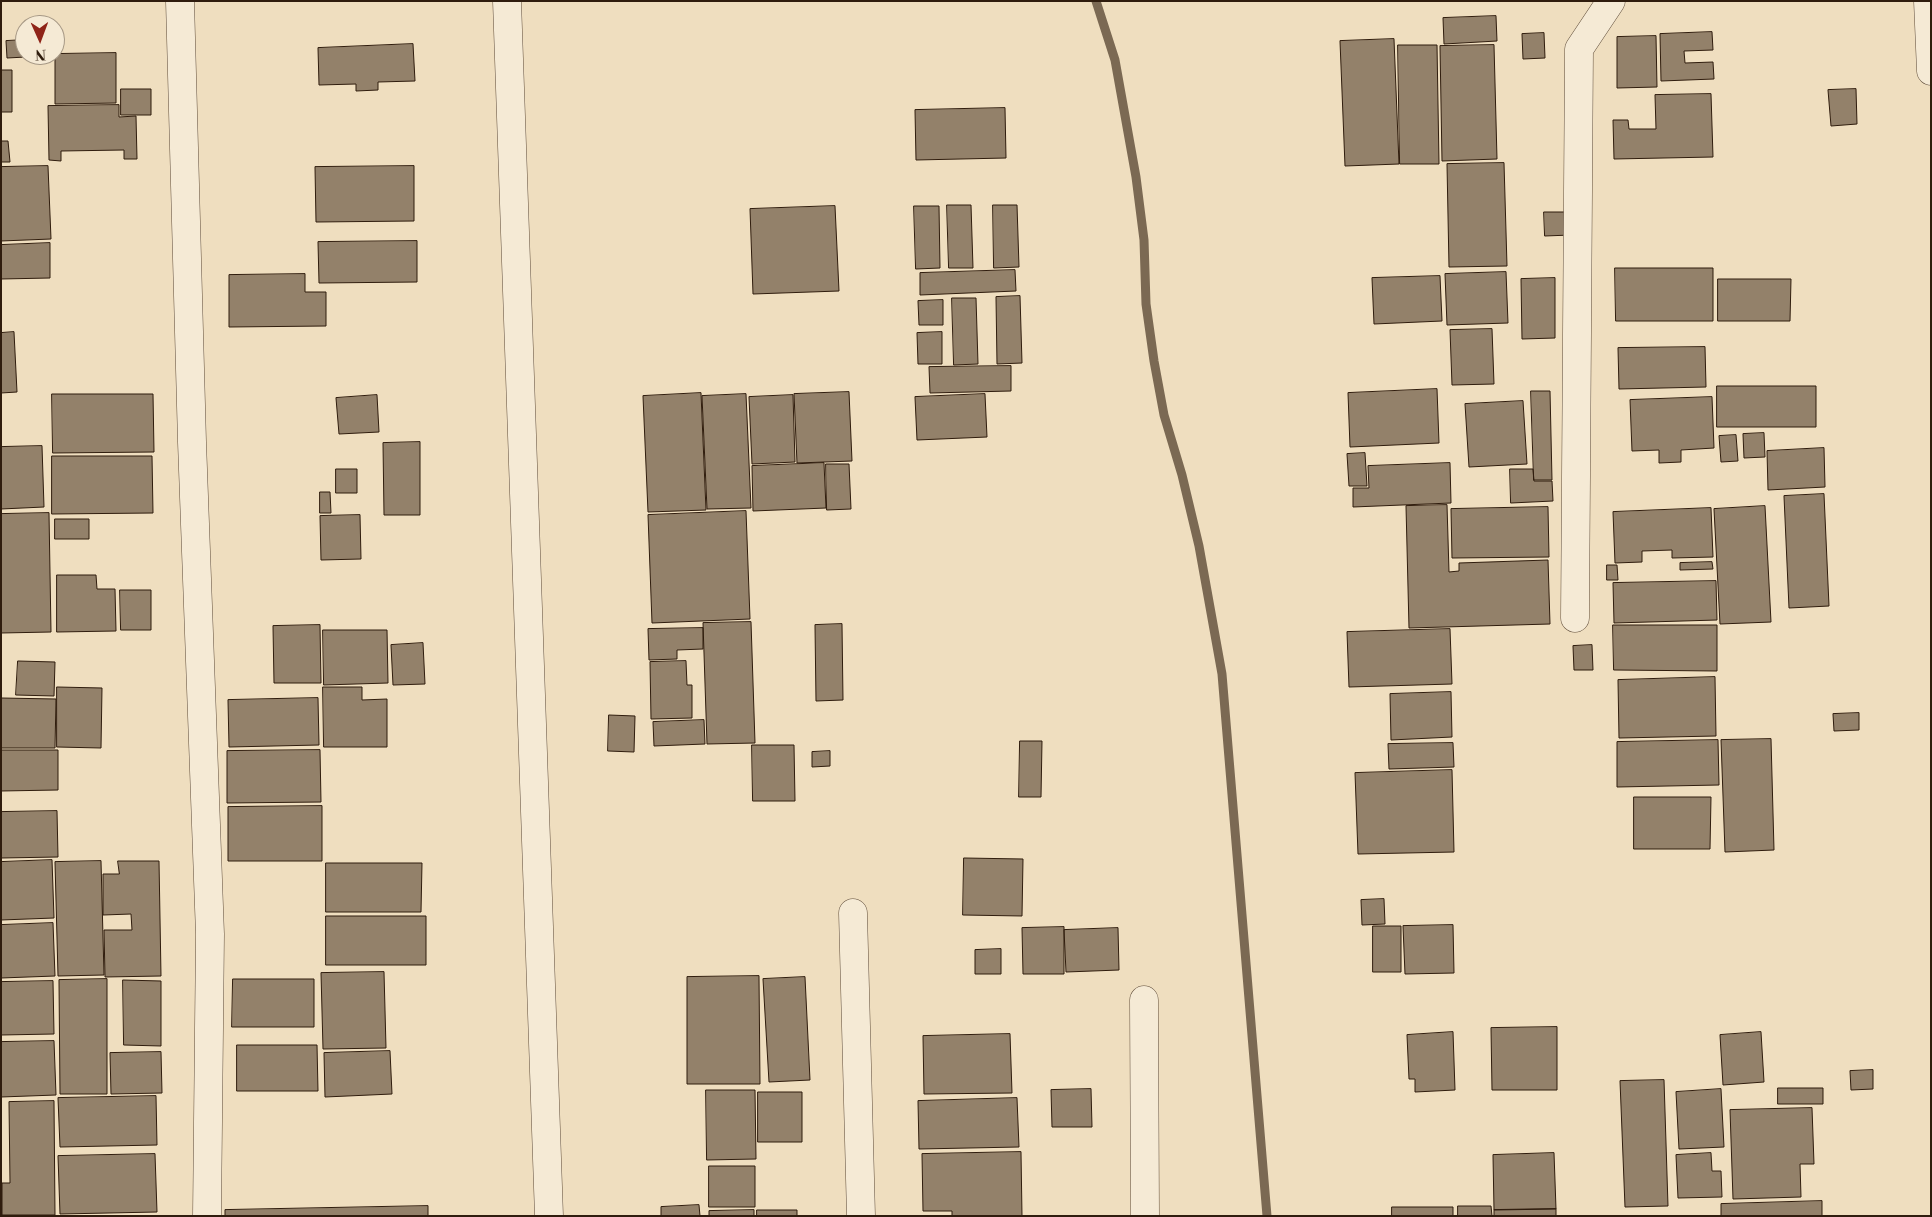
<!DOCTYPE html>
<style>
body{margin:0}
#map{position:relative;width:1932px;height:1217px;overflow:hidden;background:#efdebf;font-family:"Libre Bodoni",serif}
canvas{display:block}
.frame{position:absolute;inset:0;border:2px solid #2f1c0d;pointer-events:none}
.north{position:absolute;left:15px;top:15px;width:50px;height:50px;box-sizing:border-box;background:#f5ead5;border:1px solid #a69885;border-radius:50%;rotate:178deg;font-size:14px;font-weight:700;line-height:20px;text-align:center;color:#2f1c0d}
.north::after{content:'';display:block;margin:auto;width:18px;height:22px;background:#8f2418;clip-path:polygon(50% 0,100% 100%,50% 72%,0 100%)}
</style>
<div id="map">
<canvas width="1932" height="1217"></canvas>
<div class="frame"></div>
<div class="north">N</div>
</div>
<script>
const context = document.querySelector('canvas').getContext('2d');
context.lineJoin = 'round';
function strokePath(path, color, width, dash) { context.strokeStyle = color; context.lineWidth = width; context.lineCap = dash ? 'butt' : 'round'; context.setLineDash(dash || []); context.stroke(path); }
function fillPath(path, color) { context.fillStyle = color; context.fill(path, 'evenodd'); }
strokePath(new Path2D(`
 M 1096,1 L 1115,60 L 1136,177 L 1144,240 L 1146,304 L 1154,361 L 1164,415 L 1182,475 L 1199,546 L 1222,674 L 1267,1216`), '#7b6953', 9);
const building = new Path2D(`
 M 1496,16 L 1497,41 L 1444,44 L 1443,18 Z
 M 1712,32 L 1713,50 L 1684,51 L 1685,63 L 1713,62 L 1714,79 L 1661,81 L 1660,34 Z
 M 1544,33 L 1545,58 L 1523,59 L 1522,34 Z
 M 1656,36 L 1657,87 L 1617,88 L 1617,37 Z
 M 1394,39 L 1399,164 L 1345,166 L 1340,41 Z
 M 25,40 L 26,57 L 7,58 L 6,41 Z
 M 413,44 L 415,81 L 378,82 L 378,90 L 356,91 L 356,84 L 319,85 L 318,48 Z
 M 1398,45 L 1437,45 L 1439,164 L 1400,164 Z
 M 1494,45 L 1497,159 L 1442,161 L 1440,46 Z
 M 116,53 L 116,103 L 55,104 L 55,54 Z
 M 1,70 L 12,70 L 12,112 L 1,112 Z
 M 121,89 L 151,89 L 151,115 L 121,115 Z
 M 1856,89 L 1857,124 L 1831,126 L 1828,90 Z
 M 1711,94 L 1713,157 L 1614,159 L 1613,120 L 1628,120 L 1629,129 L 1656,129 L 1655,95 Z
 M 119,105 L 119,117 L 136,116 L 137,159 L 124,159 L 124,150 L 61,151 L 61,161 L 49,160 L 48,106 Z
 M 1005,108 L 1006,158 L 916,160 L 915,110 Z
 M 1,141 L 8,141 L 10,162 L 1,162 Z
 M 1504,163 L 1507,266 L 1449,267 L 1447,164 Z
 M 48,166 L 51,239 L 1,241 L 1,167 Z
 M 414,166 L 414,221 L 316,222 L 315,167 Z
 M 947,205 L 971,205 L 973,268 L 949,268 Z
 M 993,205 L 1017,205 L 1019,267 L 994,268 Z
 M 835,206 L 839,291 L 753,294 L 750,209 Z
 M 914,206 L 939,206 L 940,268 L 916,269 Z
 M 1544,212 L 1571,212 L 1571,235 L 1545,236 Z
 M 417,241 L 417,282 L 319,283 L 318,242 Z
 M 50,243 L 50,278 L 1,279 L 1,245 Z
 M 1615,268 L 1713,268 L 1713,321 L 1616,321 Z
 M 1015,270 L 1016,291 L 920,295 L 920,273 Z
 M 1506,272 L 1508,323 L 1447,325 L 1445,274 Z
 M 305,274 L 305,292 L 326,292 L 326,326 L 229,327 L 229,275 Z
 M 1440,276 L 1442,321 L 1374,324 L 1372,278 Z
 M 1555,278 L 1555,338 L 1522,339 L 1521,279 Z
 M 1718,279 L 1791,279 L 1790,321 L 1718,321 Z
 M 1020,296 L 1022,363 L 997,364 L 996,297 Z
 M 952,298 L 976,298 L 978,364 L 954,365 Z
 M 943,300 L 943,325 L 919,325 L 918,301 Z
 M 1492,329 L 1494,384 L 1452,385 L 1450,330 Z
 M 14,332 L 17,392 L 1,393 L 1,333 Z
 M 942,332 L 942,364 L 918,364 L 917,333 Z
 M 1705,347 L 1706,387 L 1619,389 L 1618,348 Z
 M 1011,366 L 1011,391 L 930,393 L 929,367 Z
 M 1717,386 L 1816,386 L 1816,427 L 1717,427 Z
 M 1437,389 L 1439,443 L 1350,447 L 1348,393 Z
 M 1531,391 L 1550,391 L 1552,480 L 1534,480 Z
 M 849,392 L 852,461 L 797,463 L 794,394 Z
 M 701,393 L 706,510 L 648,512 L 643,396 Z
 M 52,394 L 153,394 L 154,452 L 53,453 Z
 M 746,394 L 751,508 L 707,509 L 702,396 Z
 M 985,394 L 987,437 L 917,440 L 915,397 Z
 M 377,395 L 379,432 L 339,434 L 336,398 Z
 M 793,395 L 795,462 L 752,464 L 749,397 Z
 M 1712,397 L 1714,448 L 1681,450 L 1681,462 L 1659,463 L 1659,450 L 1632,451 L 1630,400 Z
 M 1523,401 L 1527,464 L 1469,467 L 1465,404 Z
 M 1764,433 L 1765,457 L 1744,458 L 1743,434 Z
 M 1736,435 L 1738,461 L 1721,462 L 1719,436 Z
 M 420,442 L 420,515 L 384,515 L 383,443 Z
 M 42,446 L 44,507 L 1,509 L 1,447 Z
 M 1824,448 L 1825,487 L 1768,490 L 1767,451 Z
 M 1365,453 L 1367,486 L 1349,486 L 1347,454 Z
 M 52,456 L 152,456 L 153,513 L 52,514 Z
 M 824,463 L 826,508 L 753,511 L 752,466 Z
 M 1450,463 L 1451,503 L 1353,507 L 1353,488 L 1369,488 L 1368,466 Z
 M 826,464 L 849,464 L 851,509 L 827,510 Z
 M 336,469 L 357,469 L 357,493 L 336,493 Z
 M 1510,469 L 1533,469 L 1534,481 L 1552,481 L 1553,501 L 1511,503 Z
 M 320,492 L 330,492 L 331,513 L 320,513 Z
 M 1824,494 L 1829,606 L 1789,608 L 1784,496 Z
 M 1447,505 L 1449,572 L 1459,571 L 1459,563 L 1548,560 L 1550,624 L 1409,628 L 1406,506 Z
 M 1765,506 L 1771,622 L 1720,624 L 1714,509 Z
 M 1548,507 L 1549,557 L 1452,558 L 1451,509 Z
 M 1711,508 L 1713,557 L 1672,558 L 1672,550 L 1642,551 L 1642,562 L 1615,563 L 1613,512 Z
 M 746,511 L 750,619 L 652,623 L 648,515 Z
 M 49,513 L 51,632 L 1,633 L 1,514 Z
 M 360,515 L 361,559 L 321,560 L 320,516 Z
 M 55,519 L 89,519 L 89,539 L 55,539 Z
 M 1712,562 L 1713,569 L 1680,570 L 1680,563 Z
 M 1607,565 L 1617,565 L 1618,580 L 1607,580 Z
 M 57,575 L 96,575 L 97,589 L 115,589 L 116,631 L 57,632 Z
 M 1716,581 L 1717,620 L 1614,623 L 1613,583 Z
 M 120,590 L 151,590 L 151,630 L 121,630 Z
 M 751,622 L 755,743 L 707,744 L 703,623 Z
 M 842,624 L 843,700 L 816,701 L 815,625 Z
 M 320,625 L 321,683 L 274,683 L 273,626 Z
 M 1613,625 L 1717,625 L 1717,671 L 1614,670 Z
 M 703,628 L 703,649 L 677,650 L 677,659 L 649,660 L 648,629 Z
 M 1450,629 L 1452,684 L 1349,687 L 1347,632 Z
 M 323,630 L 387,630 L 388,683 L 324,685 Z
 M 423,643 L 425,684 L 393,685 L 391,645 Z
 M 1592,645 L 1593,670 L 1574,670 L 1573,646 Z
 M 18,661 L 55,662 L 54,696 L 16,695 Z
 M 686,661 L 687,685 L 692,685 L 692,718 L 651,719 L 650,662 Z
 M 1715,677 L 1716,736 L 1619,738 L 1618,680 Z
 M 57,687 L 102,688 L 101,748 L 57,747 Z
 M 323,687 L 362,687 L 362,700 L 387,699 L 387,747 L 324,747 Z
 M 1451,692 L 1452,737 L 1391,740 L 1390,694 Z
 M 1,698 L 56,699 L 55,748 L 1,748 Z
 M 318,698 L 319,745 L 229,747 L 228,700 Z
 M 1859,713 L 1859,730 L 1834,731 L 1833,714 Z
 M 609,715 L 635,716 L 634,752 L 608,751 Z
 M 704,720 L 705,744 L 654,746 L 653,722 Z
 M 1771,739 L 1774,850 L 1725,852 L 1721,740 Z
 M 1718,740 L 1719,785 L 1617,787 L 1617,742 Z
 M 1020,741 L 1042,741 L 1041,797 L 1019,797 Z
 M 1453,743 L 1454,767 L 1389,769 L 1388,744 Z
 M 752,745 L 794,745 L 795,801 L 753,801 Z
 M 1,750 L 58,750 L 58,790 L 1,791 Z
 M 320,750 L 321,802 L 227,803 L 227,751 Z
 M 830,751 L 830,766 L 812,767 L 812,752 Z
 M 1452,770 L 1454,852 L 1358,854 L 1355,773 Z
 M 1634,797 L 1711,797 L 1710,849 L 1634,849 Z
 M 322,806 L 322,861 L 228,861 L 228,807 Z
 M 57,811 L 58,857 L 1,858 L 1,812 Z
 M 964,858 L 1023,859 L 1022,916 L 963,915 Z
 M 52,860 L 54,918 L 1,920 L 1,862 Z
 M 101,861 L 104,975 L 58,976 L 55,862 Z
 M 118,861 L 159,861 L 161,976 L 105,977 L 104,930 L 132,930 L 131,914 L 103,915 L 103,874 L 119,874 Z
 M 326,863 L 422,863 L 421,912 L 326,912 Z
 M 1384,899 L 1385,924 L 1362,925 L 1361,900 Z
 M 326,916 L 426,916 L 426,965 L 326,965 Z
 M 53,923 L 55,976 L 1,978 L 1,925 Z
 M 1453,925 L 1454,973 L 1405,974 L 1403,926 Z
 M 1373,926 L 1401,926 L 1401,972 L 1373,972 Z
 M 1064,927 L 1064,974 L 1023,974 L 1022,928 Z
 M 1118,928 L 1119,970 L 1066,972 L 1064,930 Z
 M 1001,949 L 1001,974 L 975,974 L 975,950 Z
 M 384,972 L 386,1048 L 323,1049 L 321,973 Z
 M 759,976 L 760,1084 L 687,1084 L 687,977 Z
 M 805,977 L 810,1080 L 769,1082 L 763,979 Z
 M 107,979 L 107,1094 L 60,1094 L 59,980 Z
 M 233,979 L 314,979 L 314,1027 L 232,1027 Z
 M 123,980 L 161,981 L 161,1046 L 124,1045 Z
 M 53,981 L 54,1034 L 1,1035 L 1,982 Z
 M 1557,1027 L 1557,1090 L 1492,1090 L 1491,1028 Z
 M 1453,1032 L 1455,1090 L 1415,1092 L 1415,1079 L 1409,1079 L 1407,1035 Z
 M 1761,1032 L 1764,1082 L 1723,1085 L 1720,1035 Z
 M 1010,1034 L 1012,1093 L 924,1094 L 923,1036 Z
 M 54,1041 L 56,1095 L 1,1097 L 1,1042 Z
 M 237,1045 L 317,1045 L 318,1091 L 237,1091 Z
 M 390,1051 L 392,1094 L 325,1097 L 324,1053 Z
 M 161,1052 L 162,1093 L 111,1094 L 110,1053 Z
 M 1873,1070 L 1873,1089 L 1851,1090 L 1850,1071 Z
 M 1664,1080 L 1668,1206 L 1625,1207 L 1620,1081 Z
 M 1778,1088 L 1823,1088 L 1823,1104 L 1778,1104 Z
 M 1091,1089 L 1092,1127 L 1052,1127 L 1051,1090 Z
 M 1721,1089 L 1724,1147 L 1679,1149 L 1676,1092 Z
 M 706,1090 L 755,1090 L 756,1159 L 707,1160 Z
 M 758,1092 L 802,1092 L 802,1142 L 758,1142 Z
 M 156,1096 L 157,1145 L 60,1147 L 58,1098 Z
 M 1017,1098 L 1019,1147 L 919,1149 L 918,1101 Z
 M 54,1101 L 55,1215 L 2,1215 L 2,1183 L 10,1183 L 9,1102 Z
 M 1812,1108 L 1814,1164 L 1800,1164 L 1801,1197 L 1733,1199 L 1730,1110 Z
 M 1021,1152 L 1022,1216 L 952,1216 L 952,1211 L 923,1211 L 922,1154 Z
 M 1554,1153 L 1556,1209 L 1494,1210 L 1493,1155 Z
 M 1711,1153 L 1712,1171 L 1721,1171 L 1722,1197 L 1678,1198 L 1676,1155 Z
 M 155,1154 L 157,1212 L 60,1214 L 58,1156 Z
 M 709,1166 L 755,1166 L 755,1207 L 709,1207 Z
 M 1822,1201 L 1822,1216 L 1721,1216 L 1721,1204 Z
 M 699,1205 L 700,1216 L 661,1216 L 661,1207 Z
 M 428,1206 L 428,1216 L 225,1216 L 225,1210 Z
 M 1458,1206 L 1491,1206 L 1492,1216 L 1458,1216 Z
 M 1392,1207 L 1453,1207 L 1453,1216 L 1392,1216 Z
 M 1556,1209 L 1556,1216 L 1494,1216 L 1494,1210 Z
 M 754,1210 L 754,1216 L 709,1216 L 709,1211 Z
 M 757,1210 L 797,1210 L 797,1216 L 757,1216 Z`);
fillPath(building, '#93816a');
strokePath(building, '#2f1c0d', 1);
const street = new Path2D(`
 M 180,1 L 192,442 L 210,934 L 207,1216
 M 507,1 L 549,1216
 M 1928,1 L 1931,71
 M 1575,618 L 1579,49 L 1611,1
 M 853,913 L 861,1216
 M 1144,1000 L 1145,1216`);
strokePath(street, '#5f4c3a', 29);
strokePath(street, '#f5ead5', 28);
</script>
